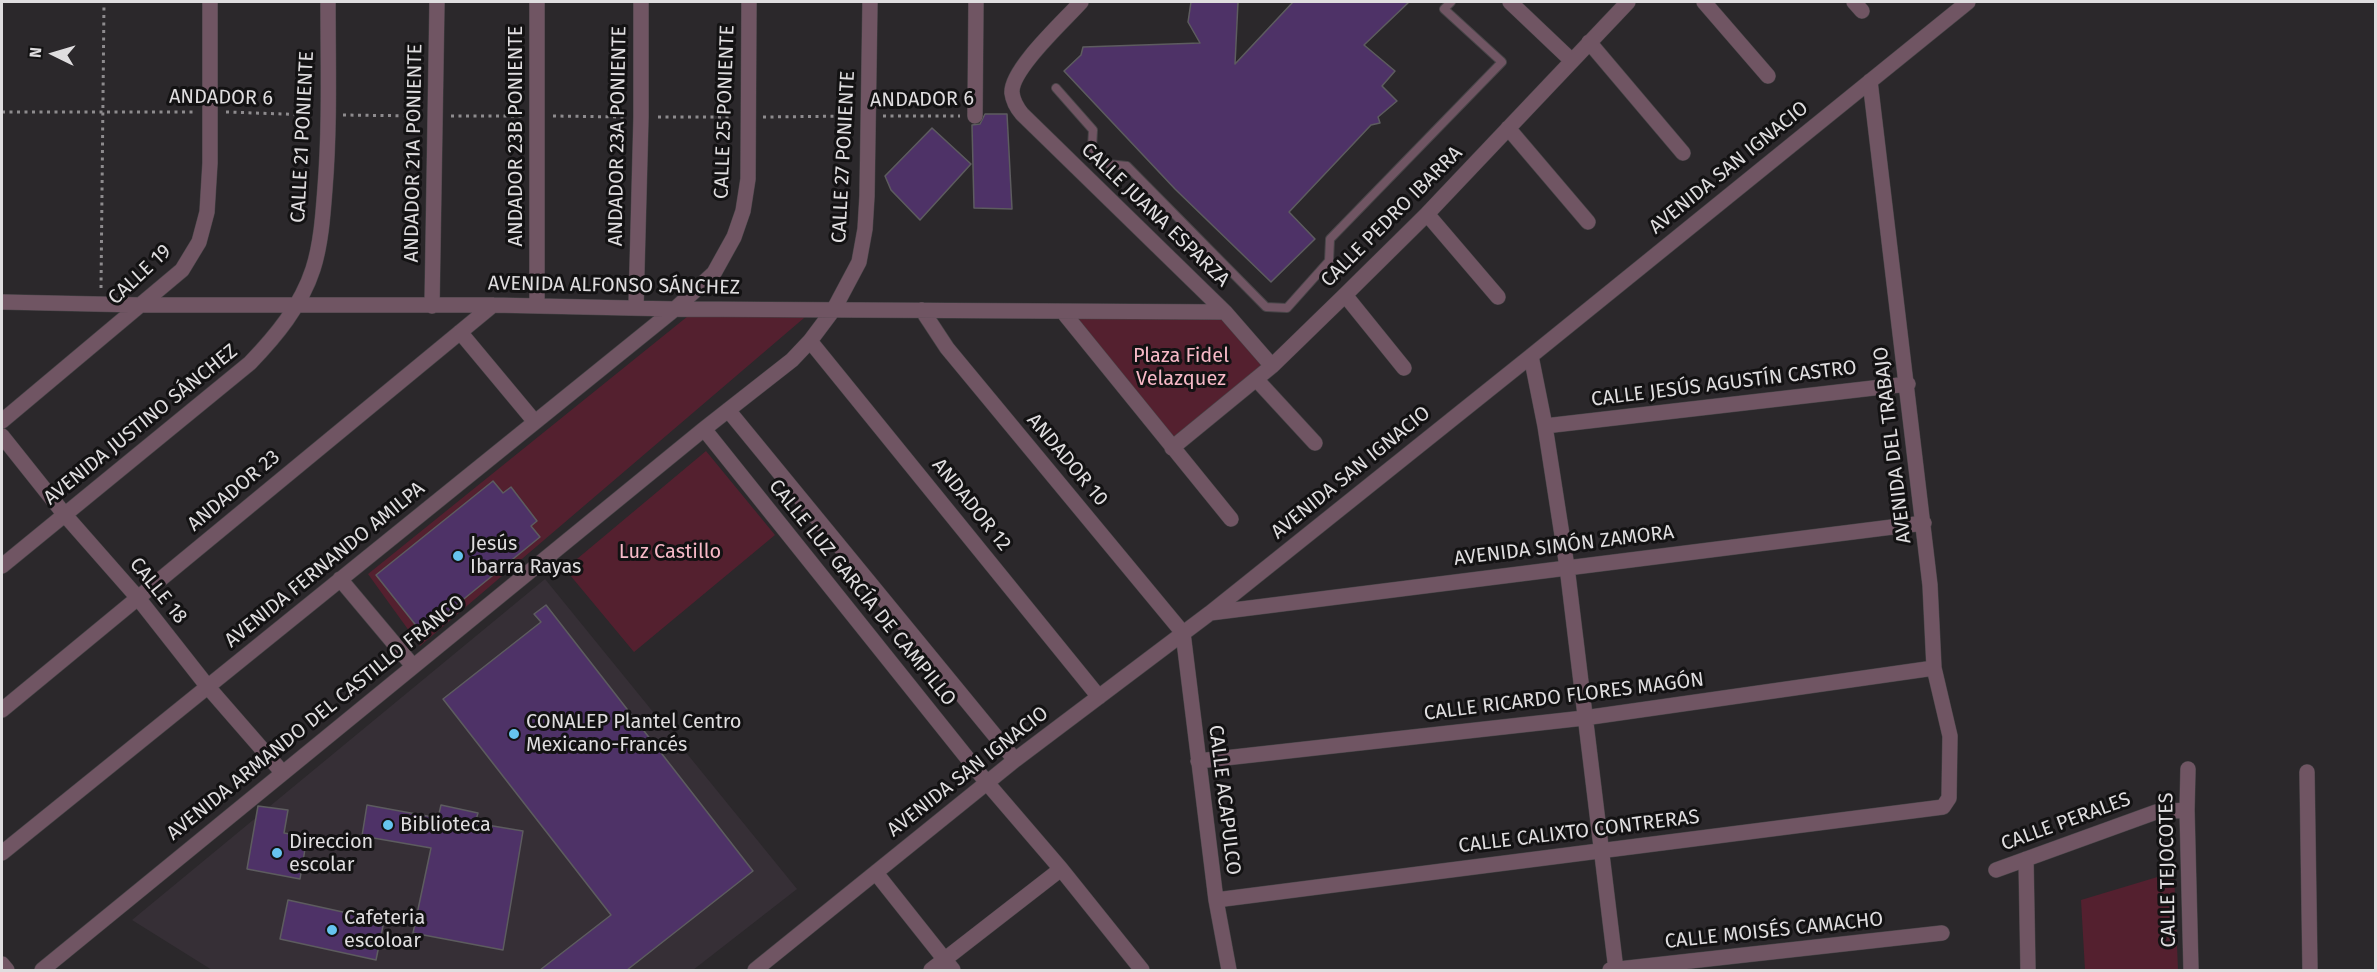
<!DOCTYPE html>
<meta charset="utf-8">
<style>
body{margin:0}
#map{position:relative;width:2377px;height:972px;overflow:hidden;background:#2b282b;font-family:"Fira Sans",sans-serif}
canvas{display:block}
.frame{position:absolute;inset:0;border:3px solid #dfdddf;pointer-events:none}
.north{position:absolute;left:24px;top:24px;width:60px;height:60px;-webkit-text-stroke:4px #131213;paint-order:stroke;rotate:275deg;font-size:16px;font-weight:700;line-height:24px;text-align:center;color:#dfdddf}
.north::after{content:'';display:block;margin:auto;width:21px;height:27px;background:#dfdddf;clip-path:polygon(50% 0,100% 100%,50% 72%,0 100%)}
</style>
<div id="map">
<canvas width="2377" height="972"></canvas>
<div class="frame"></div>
<div class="north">N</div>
</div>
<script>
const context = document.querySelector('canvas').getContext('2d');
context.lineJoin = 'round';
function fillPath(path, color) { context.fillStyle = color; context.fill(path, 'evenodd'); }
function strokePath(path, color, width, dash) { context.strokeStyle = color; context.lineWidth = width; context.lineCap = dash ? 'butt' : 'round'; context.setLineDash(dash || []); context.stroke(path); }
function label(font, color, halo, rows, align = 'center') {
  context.font = font + ' "Fira Sans",sans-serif'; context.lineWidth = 6; context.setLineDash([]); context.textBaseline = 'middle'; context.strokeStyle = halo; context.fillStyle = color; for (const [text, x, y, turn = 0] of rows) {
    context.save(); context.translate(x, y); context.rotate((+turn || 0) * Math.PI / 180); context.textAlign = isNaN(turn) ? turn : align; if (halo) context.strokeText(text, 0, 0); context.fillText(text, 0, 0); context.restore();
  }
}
fillPath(new Path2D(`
 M 545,579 L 797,889 L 693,970 L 212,970 L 132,920 Z`), '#362f36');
fillPath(new Path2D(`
 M 693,312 L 811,312 L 420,646 L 368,574 Z
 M 1063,312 L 1225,312 L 1272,366 L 1172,448 Z
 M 706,451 L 775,535 L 634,652 L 565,569 Z
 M 2174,872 L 2178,970 L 2085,970 L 2081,900 Z`), '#54202f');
const building = new Path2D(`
 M 1191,2 L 1238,2 L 1235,64 L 1293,2 L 1409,2 L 1364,45 L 1395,71 L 1382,86 L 1397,101 L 1378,117 L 1380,123 L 1371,125 L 1289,212 L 1315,239 L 1271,282 L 1175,189 L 1064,71 L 1081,55 L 1083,47 L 1200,43 L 1188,22 Z
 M 985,114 L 1007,114 L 1012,209 L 974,208 L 972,125 L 980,124 Z
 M 932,128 L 971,164 L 920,220 L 891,190 L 885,176 Z
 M 493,481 L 503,493 L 511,487 L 537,521 L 531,526 L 540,537 L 422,633 L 376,575 Z
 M 546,605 L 753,871 L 627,970 L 540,970 L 611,915 L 443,699 L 541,622 L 534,614 Z
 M 367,805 L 438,818 L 441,805 L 478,813 L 475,823 L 523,831 L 503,950 L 413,933 L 431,848 L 362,836 Z
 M 258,806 L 288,810 L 284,833 L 307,837 L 300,879 L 247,869 Z
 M 288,900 L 384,921 L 376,960 L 280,939 Z`);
fillPath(building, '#4e3267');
strokePath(building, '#5d5c5f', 1.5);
const lane = new Path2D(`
 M 1056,88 L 1093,130 L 1092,148 L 1108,164 L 1127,166 L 1266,307 L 1287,308 L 1329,261 L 1330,239 L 1502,62 L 1444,9 L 1451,2`);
const street = new Path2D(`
 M 1081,2 C 1065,20 1010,70 1012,93 C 1013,101 1017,108 1022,114 L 1225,312 L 1272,366
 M 1510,2 L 1571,60
 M 1704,2 L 1768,76
 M 1854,2 L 1862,11
 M 1589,42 L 1683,153
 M 975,116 L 976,2
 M 1508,128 L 1588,222
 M 1427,214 L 1498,297
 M 1345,295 L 1404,368
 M 2,302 L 141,305 L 493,305 L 675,309 L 1225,312
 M 432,306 L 437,2
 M 537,306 L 537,2
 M 636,307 L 641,117 L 641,2
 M 922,310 L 947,348 L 1183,633
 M 1063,312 L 1231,519
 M 460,332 L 535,422
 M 810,341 L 1099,697
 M 1531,356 L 1545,426 L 1567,567 L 1616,970
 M 1256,379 L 1315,443
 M 728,410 L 1015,760
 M 2,421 L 182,270 L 199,242 L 207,212 L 210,163 L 210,2
 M 1545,426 L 1908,384
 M 704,429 L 988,784 L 1061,869 L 1142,970
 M 2,436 L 65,515 L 138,598 L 208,687 L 282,772
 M 1172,448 L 1272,366 L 1345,295 L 1427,214 L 1628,2
 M 2,566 L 250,363 C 276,336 301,306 313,269 C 321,244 323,215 325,188 C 330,126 328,64 328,2
 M 340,579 L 413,666
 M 1210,613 L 1924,523
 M 1183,633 L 1216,900 L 1229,970
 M 2,710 L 493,305
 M 1198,761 L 1584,718 L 1934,668
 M 2188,769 L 2187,810 L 2191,970
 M 2307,772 L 2310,970
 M 2,853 L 675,309 L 714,273 L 734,237 L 743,211 L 748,179 L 749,2
 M 2026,859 L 2028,970
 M 1996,870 L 2156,812 L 2187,810
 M 876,873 L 953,970
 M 1216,900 L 1943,807 L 1949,798 L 1950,736 L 1934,668 L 1930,585 L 1870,81
 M 2,964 L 7,970
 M 42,970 L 704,429 L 792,360 L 810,341 L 834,309 L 859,262 L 865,229 L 867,196 L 870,2
 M 755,970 L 1015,760 L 1210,613 L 1531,356 L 1968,2
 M 931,970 L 1061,869
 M 1610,970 L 1942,933`);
strokePath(lane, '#484548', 10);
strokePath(street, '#484548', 16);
strokePath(new Path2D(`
 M 2,112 L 196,112
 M 226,112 L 313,115
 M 343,115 L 421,116
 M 451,116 L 523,116
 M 553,116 L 624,117
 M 883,116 L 960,116
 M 658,117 L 732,117
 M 763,117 L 852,116
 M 101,288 L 104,2`), '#8e8b8e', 3, [3, 4.5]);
strokePath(lane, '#705563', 8);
strokePath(street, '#705563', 15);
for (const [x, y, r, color] of [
 [458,556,6,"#66c4ef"],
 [514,734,6,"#66c4ef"],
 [388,825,6,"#66c4ef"],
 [277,853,6,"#66c4ef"],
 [332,930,6,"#66c4ef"]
]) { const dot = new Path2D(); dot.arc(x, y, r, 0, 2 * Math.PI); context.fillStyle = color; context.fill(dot); strokePath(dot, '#131213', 2); }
label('20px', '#dfdddf', '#131213', [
 ["ANDADOR 6",221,98,1],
 ["ANDADOR 6",922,100,-1],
 ["CALLE 25 PONIENTE",725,112,-88],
 ["ANDADOR 23B PONIENTE",516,136,-90],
 ["ANDADOR 23A PONIENTE",618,136,-89],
 ["CALLE 21 PONIENTE",303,137,-87],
 ["ANDADOR 21A PONIENTE",414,153,-89],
 ["CALLE 27 PONIENTE",844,157,-87],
 ["AVENIDA SAN IGNACIO",1729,168,-39],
 ["CALLE JUANA ESPARZA",1155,215,44],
 ["CALLE PEDRO IBARRA",1392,217,-45],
 ["CALLE 19",140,275,-43],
 ["AVENIDA ALFONSO SÁNCHEZ",614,286,1],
 ["CALLE JESÚS AGUSTÍN CASTRO",1724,384,-7],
 ["AVENIDA JUSTINO SÁNCHEZ",141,425,-39],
 ["AVENIDA DEL TRABAJO",1893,445,-97],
 ["ANDADOR 10",1067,460,50],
 ["AVENIDA SAN IGNACIO",1351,473,-39],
 ["ANDADOR 23",234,491,-40],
 ["ANDADOR 12",971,505,51],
 ["AVENIDA SIMÓN ZAMORA",1564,546,-7],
 ["AVENIDA FERNANDO AMILPA",325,565,-39],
 ["CALLE 18",158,591,51],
 ["CALLE LUZ GARCÍA DE CAMPILLO",862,593,51],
 ["CALLE RICARDO FLORES MAGÓN",1564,697,-7],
 ["AVENIDA ARMANDO DEL CASTILLO FRANCO",316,718,-39],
 ["AVENIDA SAN IGNACIO",968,772,-38],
 ["CALLE ACAPULCO",1224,800,83],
 ["CALLE PERALES",2066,822,-20],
 ["CALLE CALIXTO CONTRERAS",1579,832,-7],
 ["CALLE TEJOCOTES",2168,870,-91],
 ["CALLE MOISÉS CAMACHO",1774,931,-6]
]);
label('20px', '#f7b9c7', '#131213', [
 ["Plaza Fidel",1181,356],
 ["Velazquez",1181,379],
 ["Luz Castillo",670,552]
]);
label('20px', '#dfdddf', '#131213', [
 ["Jesús",470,544],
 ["Ibarra Rayas",470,567],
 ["CONALEP Plantel Centro",526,722],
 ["Mexicano-Francés",526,745],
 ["Biblioteca",400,825],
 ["Direccion",289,842],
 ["escolar",289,865],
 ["Cafeteria",344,918],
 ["escoloar",344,941]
], 'left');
</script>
